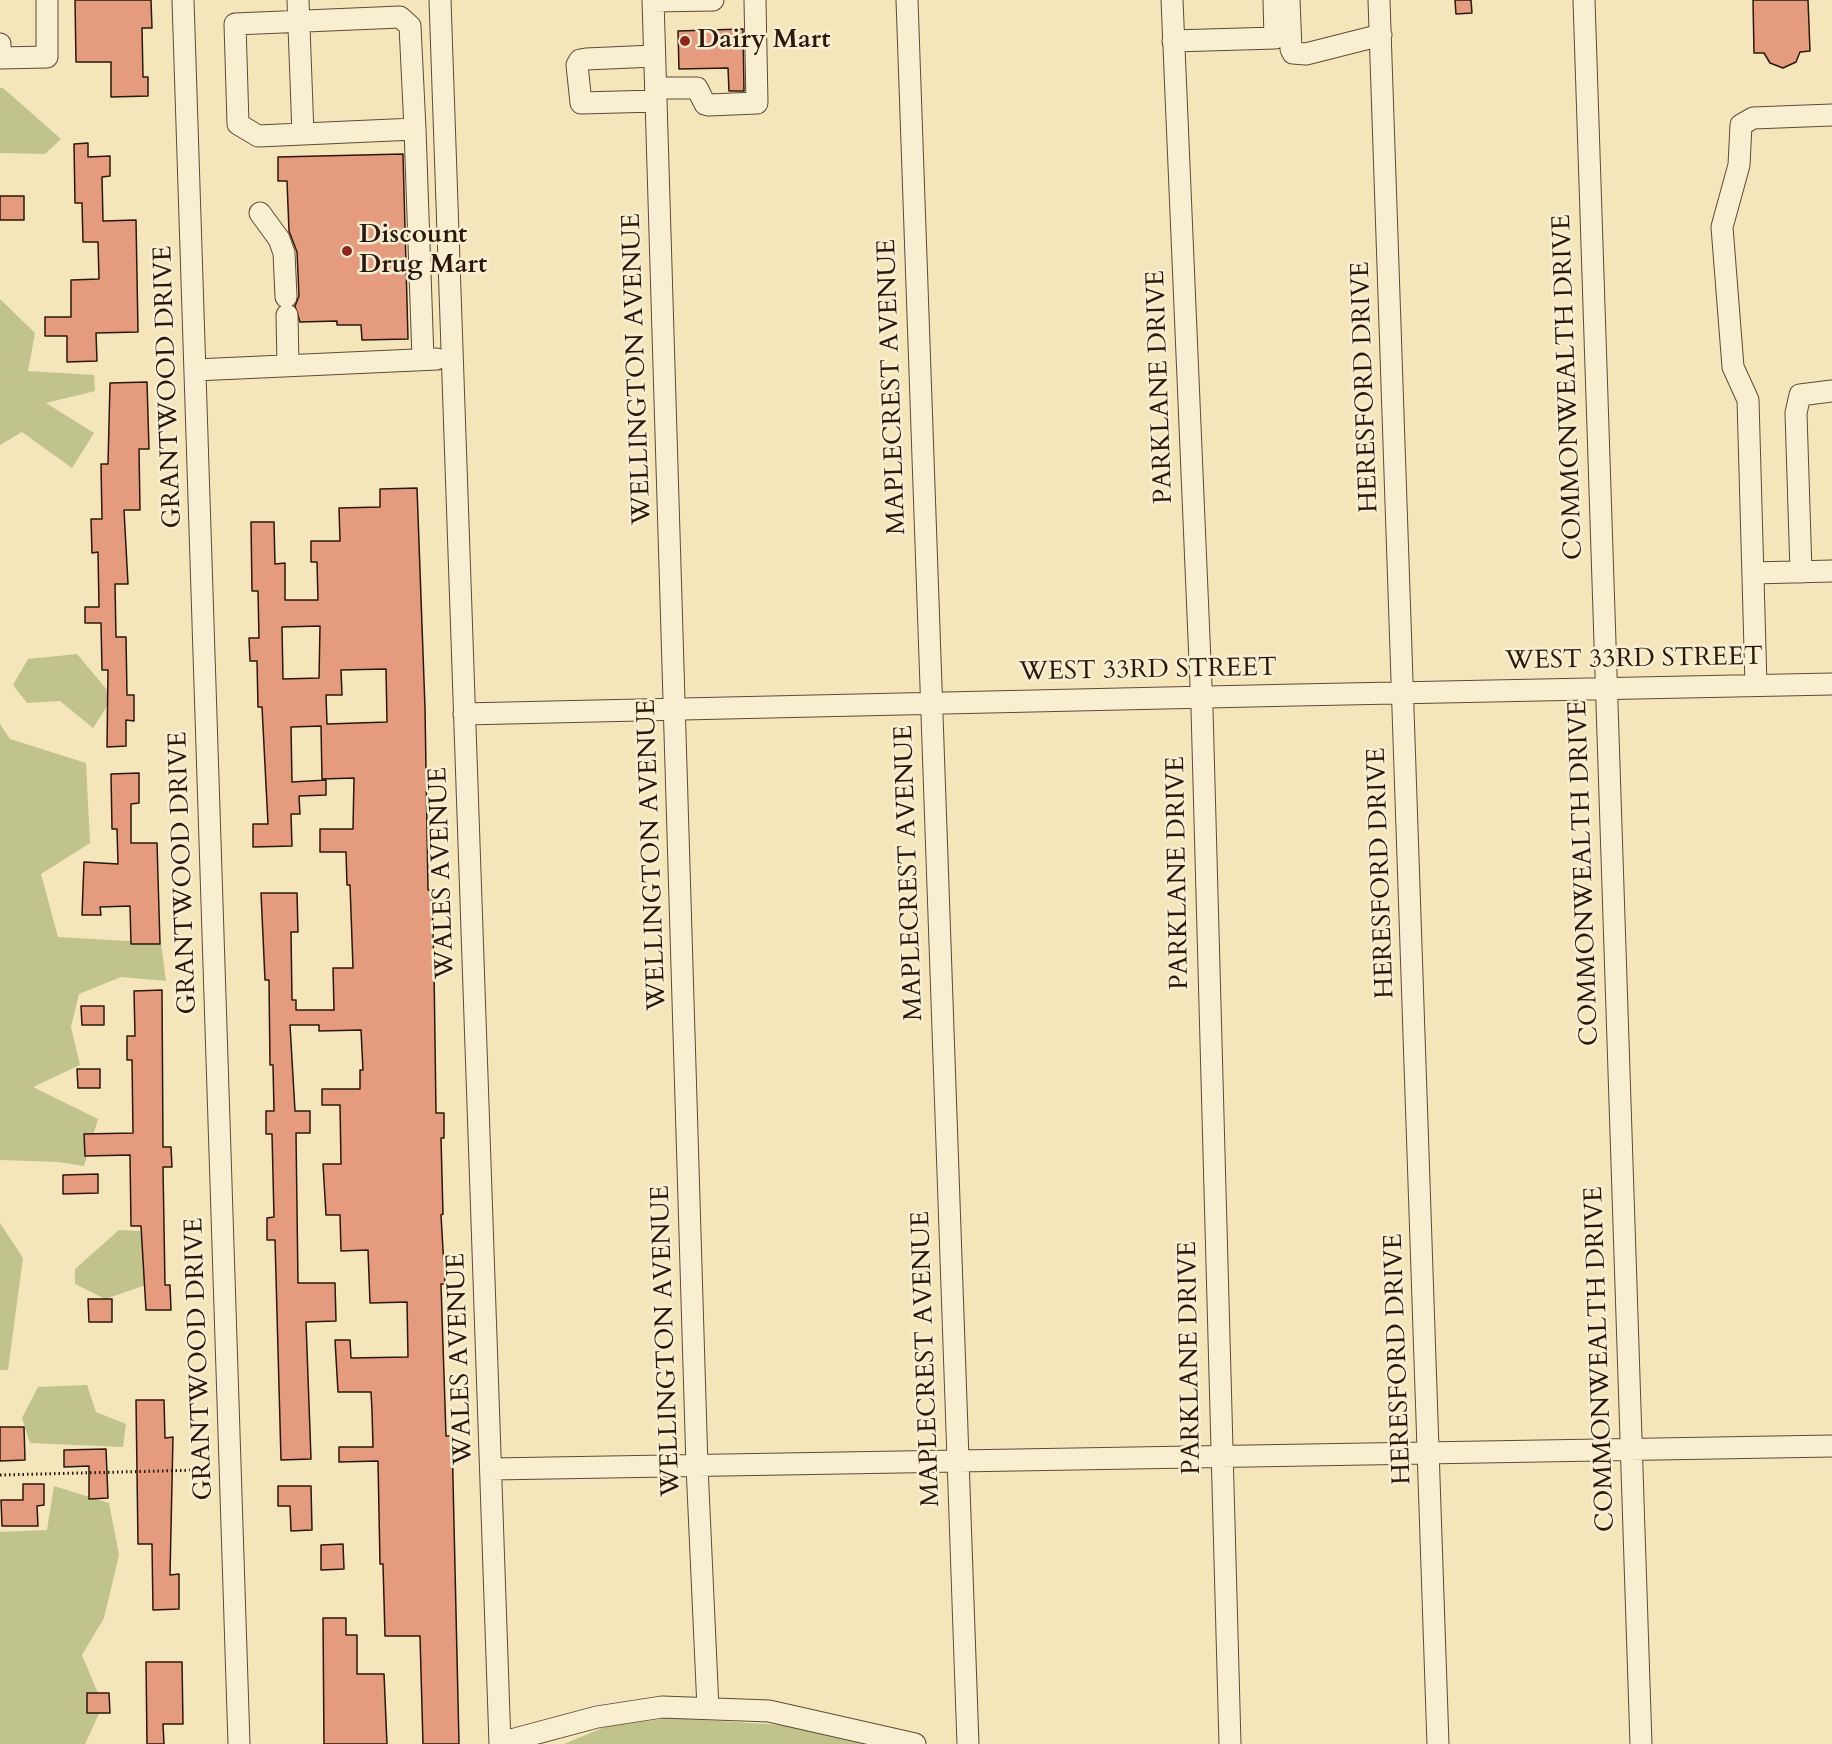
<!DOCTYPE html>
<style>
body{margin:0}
canvas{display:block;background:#f4e5ba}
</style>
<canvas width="1832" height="1744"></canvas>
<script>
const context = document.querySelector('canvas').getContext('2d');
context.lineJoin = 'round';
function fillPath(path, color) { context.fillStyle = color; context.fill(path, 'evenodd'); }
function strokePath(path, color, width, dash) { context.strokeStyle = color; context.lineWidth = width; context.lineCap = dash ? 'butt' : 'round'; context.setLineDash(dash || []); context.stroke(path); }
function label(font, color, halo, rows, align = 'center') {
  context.font = font + ' Cardo,serif'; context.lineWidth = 5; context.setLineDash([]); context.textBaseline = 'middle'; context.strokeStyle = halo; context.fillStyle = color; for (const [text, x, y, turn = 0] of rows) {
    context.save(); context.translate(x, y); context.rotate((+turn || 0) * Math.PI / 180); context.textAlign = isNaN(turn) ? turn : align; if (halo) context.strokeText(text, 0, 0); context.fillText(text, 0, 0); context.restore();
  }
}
fillPath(new Path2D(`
 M 0,88 L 3,88 L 61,139 L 45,154 L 0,153 Z
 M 0,299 L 35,333 L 28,371 L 94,375 L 95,391 L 46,403 L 94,433 L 72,468 L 22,432 L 0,445 Z
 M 77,654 L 113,697 L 93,728 L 60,701 L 27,703 L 13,685 L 28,659 Z
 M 0,724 L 10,739 L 86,763 L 90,843 L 41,874 L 58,937 L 161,943 L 166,981 L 121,977 L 79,994 L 71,1027 L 80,1065 L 33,1087 L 98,1119 L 84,1166 L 58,1162 L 0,1160 Z
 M 0,1223 L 23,1258 L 8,1370 L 0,1370 Z
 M 119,1230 L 140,1231 L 157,1261 L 146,1285 L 105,1299 L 75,1284 L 75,1269 Z
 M 87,1385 L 96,1412 L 126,1424 L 123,1447 L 30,1443 L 22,1418 L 38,1387 Z
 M 54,1486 L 109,1503 L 119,1555 L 104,1618 L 82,1655 L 103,1705 L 85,1744 L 0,1744 L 0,1532 L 47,1530 Z
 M 670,1718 L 798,1726 L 869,1744 L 564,1744 L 607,1726 Z`), '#c0c38c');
const building = new Path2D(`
 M 75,0 L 151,0 L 152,28 L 142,28 L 143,77 L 148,77 L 148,96 L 111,97 L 111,62 L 76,62 Z
 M 1455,0 L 1471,0 L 1472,13 L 1456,14 Z
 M 1753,0 L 1808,0 L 1810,51 L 1800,52 L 1796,62 L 1783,68 L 1770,63 L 1764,53 L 1754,53 Z
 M 743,29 L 744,91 L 729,91 L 728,68 L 679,69 L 678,31 Z
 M 88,143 L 88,157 L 110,156 L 110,176 L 102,177 L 103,221 L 136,220 L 138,332 L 96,333 L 97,361 L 67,362 L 67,336 L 45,336 L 45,317 L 71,317 L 71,280 L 99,279 L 98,242 L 83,242 L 82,203 L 75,203 L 74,144 Z
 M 403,154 L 408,339 L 362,340 L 361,325 L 337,325 L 337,321 L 300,322 L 295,306 L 299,296 L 297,252 L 289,231 L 287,181 L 278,181 L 278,157 Z
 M 0,196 L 24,196 L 24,220 L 0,220 Z
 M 147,382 L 149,449 L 139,449 L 140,510 L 124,510 L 128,584 L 115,584 L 116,637 L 126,637 L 127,695 L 134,695 L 134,721 L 126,720 L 126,746 L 107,747 L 108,670 L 102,670 L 101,623 L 85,623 L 85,607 L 99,607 L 98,552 L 92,553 L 91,519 L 102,519 L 101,464 L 108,464 L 110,383 Z
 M 417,488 L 425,708 L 428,890 L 432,890 L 434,969 L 436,1113 L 444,1113 L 444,1138 L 441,1138 L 443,1214 L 441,1215 L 445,1284 L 441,1284 L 446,1436 L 452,1436 L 459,1744 L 423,1744 L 420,1636 L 385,1636 L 383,1564 L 380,1564 L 378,1461 L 339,1462 L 339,1447 L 373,1447 L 372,1411 L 371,1392 L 338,1392 L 335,1340 L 350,1340 L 351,1358 L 408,1357 L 407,1302 L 370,1303 L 368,1250 L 341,1251 L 340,1215 L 326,1215 L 323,1164 L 341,1164 L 340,1105 L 322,1105 L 322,1089 L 360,1089 L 360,1070 L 363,1070 L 361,1030 L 319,1031 L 319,1025 L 290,1025 L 295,1111 L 310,1111 L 310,1133 L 296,1133 L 298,1283 L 335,1283 L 336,1321 L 306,1322 L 311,1459 L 281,1460 L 275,1240 L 267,1240 L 267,1218 L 274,1217 L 272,1134 L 266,1134 L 266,1111 L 274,1111 L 273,1065 L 270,1065 L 269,980 L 265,980 L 261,893 L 297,893 L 298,932 L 291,932 L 292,1000 L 296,1000 L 296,1010 L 334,1010 L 333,968 L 353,968 L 350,885 L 347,885 L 346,852 L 320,852 L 320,829 L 353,829 L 354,778 L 322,779 L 321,726 L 291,727 L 292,782 L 326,780 L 326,795 L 299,796 L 300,814 L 291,814 L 292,846 L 253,847 L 253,824 L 268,824 L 262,707 L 258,707 L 257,661 L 250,661 L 249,638 L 259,638 L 258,591 L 252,591 L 251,522 L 274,522 L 275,564 L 285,563 L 285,600 L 318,600 L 317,562 L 311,562 L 311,541 L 340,541 L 339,508 L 380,507 L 380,489 ZM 320,626 L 319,678 L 283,679 L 282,627 ZM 386,669 L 387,722 L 327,724 L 326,695 L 342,695 L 341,670 Z
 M 139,773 L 139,803 L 131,804 L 131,843 L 157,843 L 160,944 L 131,944 L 130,906 L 100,907 L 101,915 L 82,915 L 84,862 L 118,864 L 117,829 L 112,829 L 111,774 Z
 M 162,990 L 163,1147 L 171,1147 L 172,1167 L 163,1167 L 165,1285 L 170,1285 L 171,1310 L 146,1310 L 141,1226 L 131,1226 L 130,1155 L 85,1156 L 84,1134 L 133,1133 L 132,1060 L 127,1060 L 127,1036 L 135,1036 L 134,991 Z
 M 81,1006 L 104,1006 L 104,1025 L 82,1025 Z
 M 77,1069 L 100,1069 L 100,1088 L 78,1088 Z
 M 98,1174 L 98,1193 L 63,1194 L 63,1175 Z
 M 88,1299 L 112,1299 L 112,1322 L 89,1322 Z
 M 136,1400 L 164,1400 L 165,1438 L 173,1437 L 170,1575 L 179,1574 L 179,1609 L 153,1610 L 152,1544 L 138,1544 Z
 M 0,1427 L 24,1427 L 25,1460 L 0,1461 Z
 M 106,1449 L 108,1498 L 89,1499 L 89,1466 L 64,1467 L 64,1450 Z
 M 23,1484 L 44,1484 L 44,1505 L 37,1506 L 38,1526 L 2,1526 L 1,1500 L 23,1500 Z
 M 278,1486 L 311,1486 L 312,1530 L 291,1531 L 290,1506 L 278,1506 Z
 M 343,1544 L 344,1569 L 321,1570 L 321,1545 Z
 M 323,1618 L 346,1618 L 346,1635 L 357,1635 L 357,1674 L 384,1674 L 387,1744 L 324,1744 Z
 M 146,1662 L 182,1662 L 183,1724 L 163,1724 L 164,1744 L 147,1744 Z
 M 87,1693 L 109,1693 L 110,1713 L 87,1713 Z`);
fillPath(building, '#e59b7d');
strokePath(building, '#2c180b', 1.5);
const minor = new Path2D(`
 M 183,0 L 239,1744
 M 298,0 L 303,134
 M 440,0 L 500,1744
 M 653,0 L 697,1466 L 708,1708
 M 907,0 L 968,1744
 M 1172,0 L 1202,709 L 1230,1744
 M 1289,0 L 1291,49 L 1293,53 L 1306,54 L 1381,35
 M 1379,0 L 1438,1744
 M 1584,0 L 1641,1744
 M 653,1 L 713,0
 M 1173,41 L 1275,38 L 1274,0
 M 0,44 L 0,58 L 47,57 L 47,0
 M 654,56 L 586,59 L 580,60 L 577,65 L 581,103 L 656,101
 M 656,88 L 697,88 L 705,104 L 709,105 L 757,103 L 755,0
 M 415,129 L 410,26 L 400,17 L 235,24 L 238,124 L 258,136 L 415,129 L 423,359
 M 260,213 L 279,239 L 284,253 L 286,297
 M 287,315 L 288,365
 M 195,370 L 437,359
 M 1801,572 L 1796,413 L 1800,395 L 1832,391
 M 1753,573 L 1832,571
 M 1756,685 L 1748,400 L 1733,367 L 1722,227 L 1739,165 L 1741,125 L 1753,118 L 1832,115
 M 464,714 C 920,700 1376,695 1832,684
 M 492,1469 L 1832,1446
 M 500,1743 L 597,1717 L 662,1707 L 769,1711 L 915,1744`);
strokePath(minor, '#5e4b37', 23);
strokePath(new Path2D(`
 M 0,1475 L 201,1470`), '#2c180b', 3, [1.5, 3]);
strokePath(minor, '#f8eed2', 21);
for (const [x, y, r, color] of [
 [685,41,6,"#8f2418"],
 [347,251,6,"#8f2418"]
]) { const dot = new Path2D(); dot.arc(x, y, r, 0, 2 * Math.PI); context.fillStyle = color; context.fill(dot); strokePath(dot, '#f8eed2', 2); }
label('bold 26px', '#2c180b', '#f8eed2', [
 ["Dairy Mart",697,41],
 ["Discount",359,236],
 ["Drug Mart",359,266]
], 'left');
label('26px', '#2c180b', '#f8eed2', [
 ["WELLINGTON AVENUE",638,369,-92],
 ["GRANTWOOD DRIVE",169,387,-92],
 ["MAPLECREST AVENUE",893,387,-92],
 ["PARKLANE DRIVE",1161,387,-92],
 ["HERESFORD DRIVE",1366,387,-92],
 ["COMMONWEALTH DRIVE",1569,387,-92],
 ["WEST 33RD STREET",1634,660,-1],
 ["WEST 33RD STREET",1148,671,-1],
 ["WELLINGTON AVENUE",653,855,-92],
 ["GRANTWOOD DRIVE",184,873,-92],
 ["WALES AVENUE",443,873,-92],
 ["MAPLECREST AVENUE",910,873,-92],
 ["PARKLANE DRIVE",1179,873,-91],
 ["HERESFORD DRIVE",1382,873,-92],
 ["COMMONWEALTH DRIVE",1585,873,-92],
 ["WELLINGTON AVENUE",667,1341,-92],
 ["PARKLANE DRIVE",1191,1358,-91],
 ["GRANTWOOD DRIVE",200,1359,-92],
 ["WALES AVENUE",461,1359,-92],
 ["MAPLECREST AVENUE",927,1359,-92],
 ["HERESFORD DRIVE",1399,1359,-92],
 ["COMMONWEALTH DRIVE",1601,1359,-92]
]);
</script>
